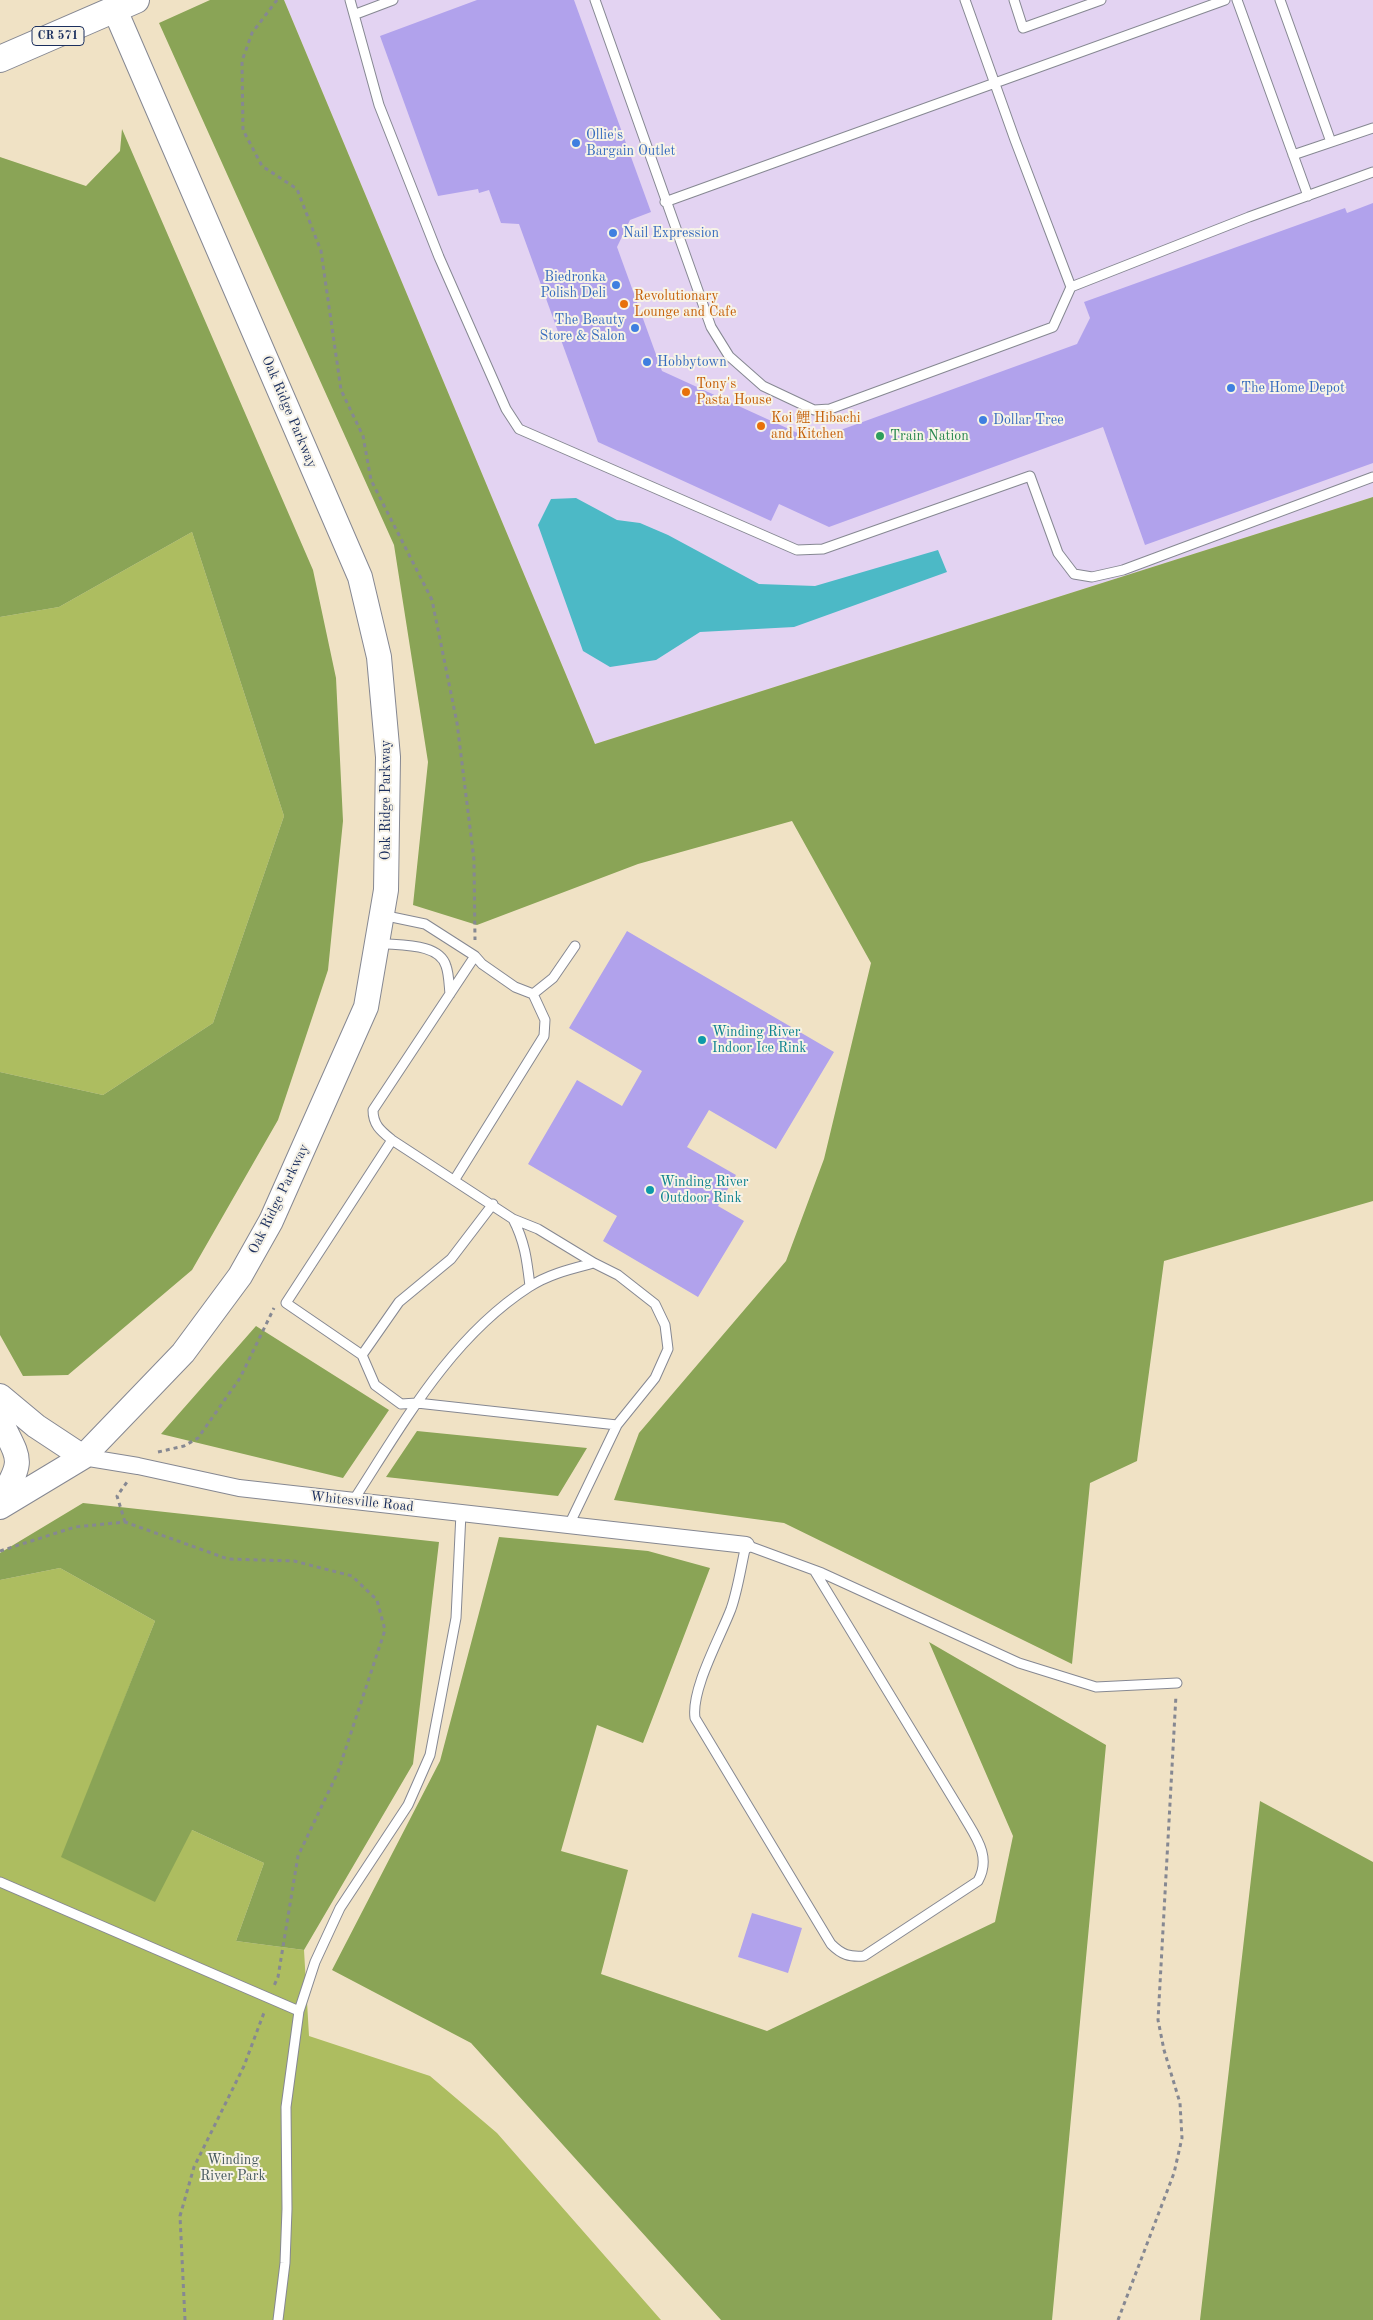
<!DOCTYPE html>
<meta charset="utf-8">
<style>
body{margin:0}
canvas{display:block;background:#f0e2c5}
</style>
<canvas width="1373" height="2320"></canvas>
<script>
const context = document.querySelector('canvas').getContext('2d');
context.lineJoin = 'round';
function fillPath(path, color) { context.fillStyle = color; context.fill(path, 'evenodd'); }
function strokePath(path, color, width, dash) { context.strokeStyle = color; context.lineWidth = width; context.lineCap = dash ? 'butt' : 'round'; context.setLineDash(dash || []); context.stroke(path); }
function label(font, color, halo, rows, align = 'center') {
  context.font = font + ' "Old Standard TT","Noto Serif SC",serif'; context.lineWidth = 4; context.setLineDash([]); context.textBaseline = 'middle'; context.strokeStyle = halo; context.fillStyle = color; for (const [text, x, y, turn = 0] of rows) {
    context.save(); context.translate(x, y); context.rotate((+turn || 0) * Math.PI / 180); context.textAlign = isNaN(turn) ? turn : align; if (halo) context.strokeText(text, 0, 0); context.fillText(text, 0, 0); context.restore();
  }
}
fillPath(new Path2D(`
 M 284,0 L 1373,0 L 1373,497 L 595,744 Z`), '#e3d3f2');
fillPath(new Path2D(`
 M 192,532 L 284,816 L 213,1023 L 103,1095 L 0,1072 L 0,617 L 59,607 Z
 M 60,1568 L 155,1621 L 62,1857 L 192,1830 L 264,1863 L 236,1941 L 304,1950 L 309,2036 L 430,2076 L 497,2133 L 661,2320 L 0,2320 L 0,1580 Z`), '#adbd60');
fillPath(new Path2D(`
 M 210,0 L 284,0 L 595,744 L 1373,497 L 1373,1201 L 1164,1261 L 1137,1461 L 1090,1483 L 1072,1664 L 784,1523 L 614,1500 L 639,1433 L 786,1261 L 824,1159 L 871,963 L 792,821 L 638,864 L 477,925 L 413,905 L 428,762 L 394,545 L 159,23 Z
 M 122,129 L 313,570 L 336,678 L 343,821 L 328,970 L 278,1120 L 192,1270 L 68,1375 L 23,1376 L 0,1335 L 0,1072 L 103,1095 L 213,1023 L 284,816 L 192,532 L 59,607 L 0,617 L 0,157 L 86,186 L 120,151 Z
 M 256,1326 L 389,1410 L 343,1478 L 161,1434 Z
 M 417,1431 L 587,1448 L 558,1496 L 386,1477 Z
 M 83,1503 L 439,1542 L 413,1764 L 304,1950 L 236,1941 L 264,1863 L 192,1830 L 155,1902 L 61,1857 L 155,1621 L 60,1568 L 0,1580 L 0,1553 Z
 M 499,1537 L 648,1551 L 710,1568 L 643,1743 L 597,1725 L 561,1851 L 628,1870 L 601,1974 L 767,2031 L 995,1922 L 1013,1836 L 929,1642 L 1106,1745 L 1052,2320 L 721,2320 L 471,2043 L 332,1970 L 440,1761 Z
 M 1260,1801 L 1373,1862 L 1373,2320 L 1200,2320 Z`), '#8aa456');
fillPath(new Path2D(`
 M 576,498 L 617,520 L 640,523 L 668,535 L 759,584 L 815,586 L 938,550 L 947,572 L 794,627 L 700,632 L 656,660 L 610,667 L 583,651 L 538,525 L 551,499 Z`), '#4cb9c6');
fillPath(new Path2D(`
 M 477,0 L 574,0 L 651,212 L 630,220 L 617,247 L 662,371 L 813,440 L 1077,344 L 1090,318 L 1084,302 L 1345,208 L 1347,213 L 1373,203 L 1373,463 L 1145,545 L 1103,427 L 829,527 L 779,504 L 771,521 L 598,442 L 519,224 L 501,223 L 489,190 L 479,193 L 478,189 L 438,196 L 380,36 Z
 M 627,931 L 834,1052 L 776,1149 L 709,1110 L 687,1147 L 736,1175 L 718,1206 L 744,1221 L 698,1297 L 603,1241 L 617,1216 L 528,1164 L 577,1080 L 622,1106 L 642,1071 L 569,1028 Z
 M 752,1913 L 802,1928 L 788,1973 L 738,1957 Z`), '#b1a2ec');
const lane = new Path2D(`
 M 350,0 L 379,105 L 439,257 L 506,409 L 519,429 L 797,550 L 823,549 L 1030,476 L 1058,553 L 1074,574 L 1092,577 L 1123,570 L 1373,477
 M 595,0 L 711,327 L 729,356 L 763,386 L 814,410 L 830,409 L 1053,327 L 1071,287 L 1249,217 L 1373,172
 M 965,0 L 1015,140 L 1071,287
 M 1014,0 L 1023,28 L 1101,0
 M 1237,0 L 1308,196
 M 1280,0 L 1331,142
 M 356,14 L 393,0
 M 1293,155 L 1373,128
 M 665,202 L 1225,0
 M 382,915 L 425,924 L 475,956 L 482,964 L 515,987 L 533,994 L 545,1020 L 544,1036 L 455,1179
 M 377,943 C 397,946 439,942 446,966 C 449,974 449,985 450,994
 M 475,956 L 373,1110 C 373,1125 381,1131 392,1140 L 513,1219 L 538,1229 L 594,1263 L 618,1275 L 655,1304 L 665,1325 L 668,1349 L 655,1378 L 617,1425 L 569,1525
 M 533,994 L 553,978 L 575,946
 M 392,1140 L 286,1303 L 362,1355 L 375,1385 L 401,1404 L 417,1403 L 617,1425
 M 513,1219 C 525,1242 527,1261 530,1286
 M 362,1355 L 399,1302 L 451,1259 L 493,1204
 M 353,1501 C 403,1424 450,1338 529,1287 C 549,1274 571,1269 594,1263
 M 814,1570 L 963,1815 C 975,1836 992,1856 978,1881 L 864,1956 C 849,1957 842,1955 831,1944 L 695,1718 C 691,1689 720,1638 731,1609 C 738,1589 741,1566 746,1545 L 822,1573 L 1019,1663 L 1096,1687 L 1177,1683
 M 0,1882 L 299,2011
 M 278,2320 L 285,2263 L 287,2209 L 286,2107 L 299,2011 L 315,1962 L 340,1908 L 408,1805 L 430,1755 L 456,1618 L 461,1513`);
const street = new Path2D(`
 M 83,1457 L 138,1466 L 239,1488 L 746,1545`);
const secondary = new Path2D(`
 M 0,1396 L 36,1426 L 83,1457
 M 0,1420 C 21,1463 24,1458 0,1501
 M 0,1507 L 83,1457 L 183,1353 L 240,1276 L 271,1221 L 366,1007 L 386,890 L 388,757 L 379,657 L 360,577 L 115,10`);
const primary = new Path2D(`
 M 0,59 L 136,0`);
strokePath(lane, '#868892', 11);
strokePath(street, '#868892', 18);
strokePath(secondary, '#868892', 26);
strokePath(primary, '#868892', 28);
strokePath(new Path2D(`
 M 277,0 L 252,33 L 242,61 L 243,130 L 262,166 L 297,189 L 321,251 L 341,390 L 363,436 L 371,480 L 432,600 L 457,723 L 474,860 L 475,940
 M 158,1452 L 184,1446 L 198,1438 L 240,1378 L 274,1308
 M 125,1522 L 117,1496 L 127,1482
 M 0,1551 L 75,1527 L 125,1522 L 228,1559 L 294,1561 L 352,1576 L 377,1600 L 385,1630 L 338,1772 L 298,1856 L 278,1977 L 273,1988
 M 185,2320 L 180,2216 L 194,2167 L 244,2066 L 265,2010
 M 1118,2320 L 1174,2173 L 1182,2138 L 1180,2103 L 1164,2050 L 1158,2020 L 1176,1695`), '#868892', 3, [4, 4]);
strokePath(lane, '#fff', 9);
strokePath(street, '#fff', 16);
strokePath(secondary, '#fff', 24);
strokePath(primary, '#fff', 26);
for (const [x, y, r, color] of [
 [576,143,5,"#3f7fe0"],
 [613,233,5,"#3f7fe0"],
 [616,285,5,"#3f7fe0"],
 [624,304,5,"#e8710a"],
 [635,328,5,"#3f7fe0"],
 [647,362,5,"#3f7fe0"],
 [1231,388,5,"#3f7fe0"],
 [686,392,5,"#e8710a"],
 [983,420,5,"#3f7fe0"],
 [761,426,5,"#e8710a"],
 [880,436,5,"#2e9e5b"],
 [702,1040,5,"#0f9aa8"],
 [650,1190,5,"#0f9aa8"]
]) { const dot = new Path2D(); dot.arc(x, y, r, 0, 2 * Math.PI); context.fillStyle = color; context.fill(dot); strokePath(dot, '#f7f3e8', 2); }
for (const [x, y, w] of [
 [58,36,52]
]) { const box = new Path2D(); box.roundRect(x - w / 2, y - 9.5, w, 19, 4); context.fillStyle = '#f7f3e8'; context.fill(box); strokePath(box, '#1b2f5e', 1); }
label('bold 12px', '#1b2f5e', null, [
 ["CR 571",58,36]
]);
label('14px', '#366cbe', '#f7f3e8', [
 ["Ollie's",586,135],
 ["Bargain Outlet",586,151],
 ["Nail Expression",623,233],
 ["Biedronka",606,277,"right"],
 ["Polish Deli",606,293,"right"],
 ["The Beauty",625,320,"right"],
 ["Store & Salon",625,336,"right"],
 ["Hobbytown",657,362],
 ["The Home Depot",1241,388],
 ["Dollar Tree",993,420]
], 'left');
label('14px', '#c56008', '#f7f3e8', [
 ["Revolutionary",634,296],
 ["Lounge and Cafe",634,312],
 ["Tony's",696,384],
 ["Pasta House",696,400],
 ["Koi 鯉 Hibachi",771,418],
 ["and Kitchen",771,434]
], 'left');
label('14px', '#1b2f5e', '#f7f3e8', [
 ["Oak Ridge Parkway",289,412,67],
 ["Oak Ridge Parkway",386,800,-90],
 ["Oak Ridge Parkway",279,1199,-64],
 ["Whitesville Road",362,1502,6]
]);
label('14px', '#27864d', '#f7f3e8', [
 ["Train Nation",890,436]
], 'left');
label('14px', '#0d838f', '#f7f3e8', [
 ["Winding River",712,1032],
 ["Indoor Ice Rink",712,1048],
 ["Winding River",660,1182],
 ["Outdoor Rink",660,1198]
], 'left');
label('14px', '#475a5f', '#f7f3e8', [
 ["Winding",233,2160],
 ["River Park",233,2176]
]);
</script>
